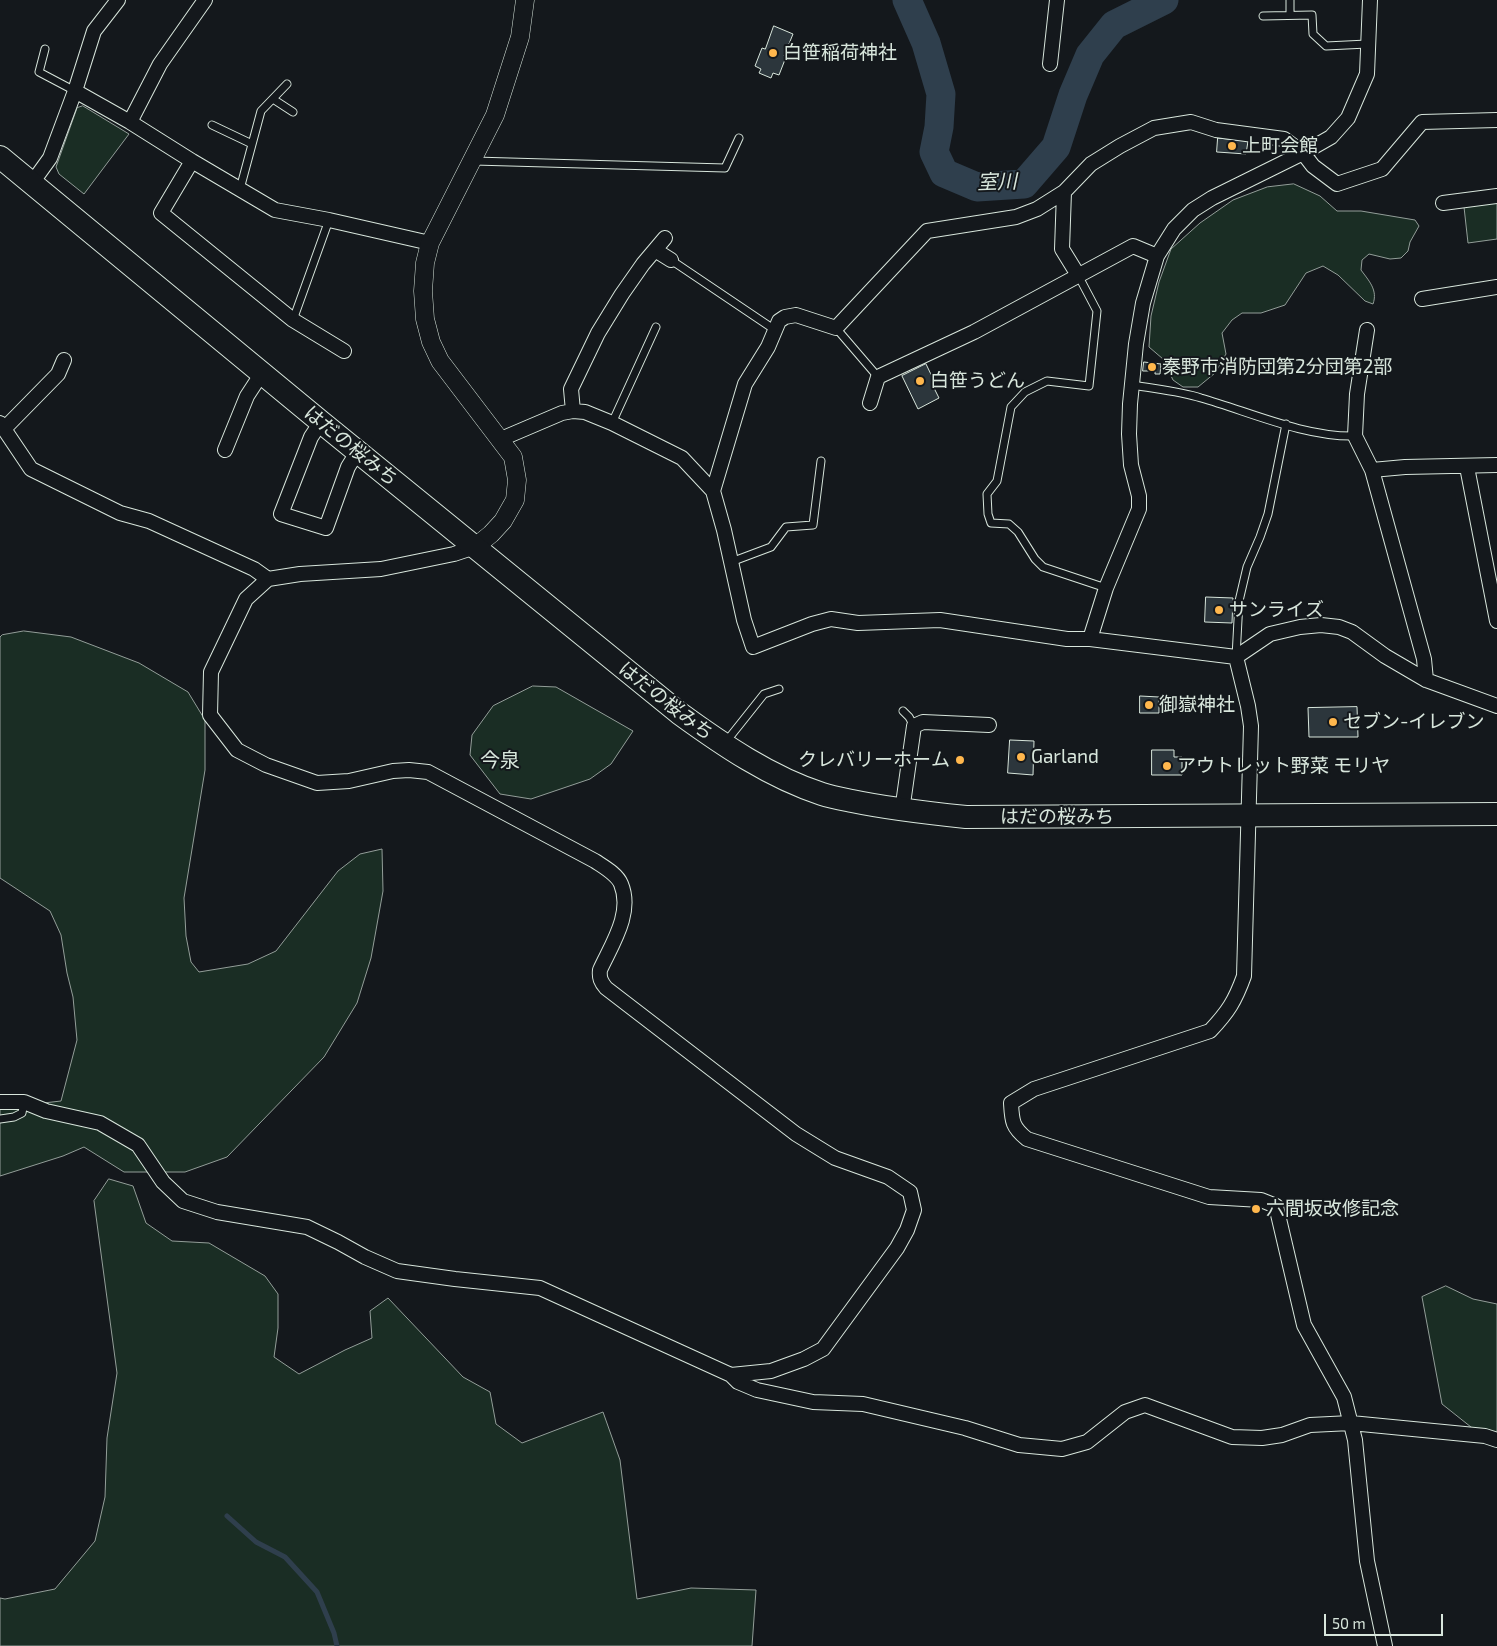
<!DOCTYPE html>
<meta charset="utf-8">
<style>
body{margin:0}
#map{position:relative;width:1497px;height:1646px;overflow:hidden;background:#14181c;font-family:"Exo 2",sans-serif}
canvas{display:block}
.scale{position:absolute;left:1324px;top:1614px;width:119px;height:22px;box-sizing:border-box;border:2px solid #d8e6dc;border-top:0;padding-left:6px;font-size:15px;line-height:18px;white-space:nowrap;color:#d8e6dc;-webkit-text-stroke:4px #14181c;paint-order:stroke}
</style>
<div id="map">
<canvas width="1497" height="1646"></canvas>
<div class="scale">50 m</div>
</div>
<script>
const context = document.querySelector('canvas').getContext('2d');
context.lineJoin = 'round';
function fillPath(path, color) { context.fillStyle = color; context.fill(path, 'evenodd'); }
function strokePath(path, color, width, dash) { context.strokeStyle = color; context.lineWidth = width; context.lineCap = dash ? 'butt' : 'round'; context.setLineDash(dash || []); context.stroke(path); }
function label(font, color, halo, rows, align = 'center') {
  context.font = font + ' "Exo 2","Noto Sans JP",sans-serif'; context.lineWidth = 4; context.setLineDash([]); context.textBaseline = 'middle'; context.strokeStyle = halo; context.fillStyle = color; for (const [text, x, y, turn = 0] of rows) {
    context.save(); context.translate(x, y); context.rotate((+turn || 0) * Math.PI / 180); context.textAlign = isNaN(turn) ? turn : align; if (halo) context.strokeText(text, 0, 0); context.fillText(text, 0, 0); context.restore();
  }
}
const green = new Path2D(`
 M 83,106 L 129,134 L 84,194 L 59,174 L 56,167 L 77,108 Z
 M 1294,184 L 1320,196 L 1337,211 L 1361,211 L 1415,220 L 1419,226 L 1410,242 L 1408,251 L 1401,258 L 1390,259 L 1369,254 L 1362,260 L 1361,270 C 1369,281 1378,290 1373,304 L 1365,301 L 1338,275 L 1323,266 L 1306,273 L 1285,305 L 1261,313 L 1242,313 L 1232,320 L 1222,333 L 1226,354 L 1215,373 L 1198,387 L 1183,387 L 1173,380 L 1163,359 L 1149,347 L 1151,316 L 1159,282 L 1171,249 L 1200,223 L 1233,200 L 1267,187 Z
 M 1497,202 L 1497,239 L 1468,243 L 1464,207 Z
 M 24,631 L 71,637 L 139,663 L 188,692 L 205,720 L 205,770 L 184,898 L 186,936 L 191,962 L 199,972 L 248,964 L 276,951 L 338,871 L 360,854 L 382,849 L 383,891 L 371,958 L 357,1003 L 324,1057 L 227,1157 L 185,1172 L 124,1172 L 84,1147 L 63,1156 L 0,1176 L 0,1108 L 61,1101 L 77,1040 L 73,997 L 67,973 L 61,935 L 50,911 L 0,878 L 0,637 L 2,635 Z
 M 533,686 L 556,687 L 633,731 L 611,764 L 590,779 L 531,799 L 500,794 L 470,755 L 472,735 L 493,706 Z
 M 109,1179 L 133,1186 L 146,1223 L 172,1241 L 209,1243 L 265,1276 L 278,1294 L 278,1328 L 274,1357 L 299,1374 L 345,1350 L 372,1338 L 370,1311 L 388,1298 L 463,1377 L 490,1392 L 496,1424 L 522,1443 L 603,1412 L 620,1460 L 637,1599 L 691,1588 L 756,1590 L 752,1646 L 0,1646 L 0,1598 L 5,1599 L 55,1589 L 95,1541 L 105,1497 L 107,1438 L 117,1373 L 94,1201 Z
 M 1446,1286 L 1473,1299 L 1497,1304 L 1497,1440 L 1476,1431 L 1442,1404 L 1422,1297 Z`);
fillPath(green, '#1a2d24');
strokePath(green, '#939e99', 1);
strokePath(new Path2D(`
 M 227,1516 L 256,1542 L 285,1557 L 317,1592 L 334,1633 L 337,1646`), '#2f3f4d', 5);
strokePath(new Path2D(`
 M 907,0 L 926,43 L 941,94 L 939,127 L 934,152 L 944,173 L 977,187 L 1024,184 L 1056,147 L 1073,95 L 1090,55 L 1114,25 L 1164,0`), '#2f3f4d', 29);
const building = new Path2D(`
 M 774,26 L 793,34 L 784,56 L 786,57 L 779,75 L 773,73 L 771,78 L 759,73 L 761,69 L 755,66 L 762,48 L 765,49 Z
 M 1218,138 L 1248,141 L 1246,154 L 1217,152 Z
 M 1144,362 L 1161,364 L 1160,374 L 1155,374 L 1155,371 L 1143,371 Z
 M 926,364 L 937,387 L 934,388 L 939,398 L 918,409 L 902,376 Z
 M 1206,597 L 1233,598 L 1232,623 L 1205,622 Z
 M 1140,696 L 1159,697 L 1159,713 L 1140,713 Z
 M 1357,707 L 1358,737 L 1309,737 L 1308,708 Z
 M 1010,740 L 1034,741 L 1033,775 L 1008,773 Z
 M 1152,750 L 1174,750 L 1174,757 L 1182,757 L 1182,775 L 1152,775 Z`);
fillPath(building, '#2c363c');
strokePath(building, '#d8e6dc', 1);
const service = new Path2D(`
 M 1290,0 L 1290,15
 M 1263,16 L 1312,15 L 1313,34 L 1326,46 L 1367,44
 M 45,49 L 39,72 L 75,91
 M 273,99 L 293,112
 M 212,125 L 252,144
 M 474,161 L 725,168 L 739,138
 M 240,189 L 261,111 L 287,84
 M 671,260 L 775,330
 M 1078,275 L 1097,311 L 1089,386 L 1047,381 L 1025,392 L 1011,407 L 997,481 L 987,494 L 988,514 L 991,523 L 1009,524 L 1018,532 L 1035,559 L 1043,567 L 1106,588
 M 293,320 L 329,220
 M 836,328 L 878,377
 M 1133,385 C 1155,389 1179,391 1201,398 C 1250,412 1304,437 1355,436
 M 612,423 L 656,327
 M 731,562 L 771,547 L 786,527 L 813,525 L 821,461
 M 1236,657 L 1239,601 L 1247,567 L 1260,537 L 1268,514 L 1286,424
 M 903,711 L 909,717 L 914,726
 M 725,743 L 764,694 L 779,689
 M 0,1119 L 14,1117 L 22,1113 L 24,1102`);
const minor = new Path2D(`
 M 1050,64 L 1057,0
 M 75,91 L 130,122 L 192,161 L 275,210 L 329,220 L 430,243
 M 130,122 L 160,64 L 205,0
 M 192,161 L 161,213 L 293,320 L 344,351
 M 32,183 L 50,158 L 75,91 L 94,31 L 118,0
 M 1064,192 L 1062,249 L 1078,275
 M 1443,203 L 1497,196
 M 655,250 L 671,260
 M 1422,299 L 1497,287
 M 1367,330 L 1357,394 L 1355,436 L 1372,470 L 1424,659 L 1426,680
 M 870,403 L 878,377 L 974,332 L 1133,246 L 1157,256
 M 573,411 L 571,389 L 598,333 L 622,294 L 643,264 L 665,238
 M 321,422 L 311,437 L 281,514 L 326,528 L 348,467 L 358,451
 M 0,423 L 31,469 L 120,513 L 149,521 L 254,569 L 268,579
 M 4,429 L 58,374 L 64,360
 M 501,439 L 562,413 L 573,411 L 585,412 L 612,423 L 682,458 L 713,491 L 724,530 L 744,620 L 753,647 L 812,624 L 831,619 L 858,623 L 940,620 L 1067,639 L 1090,639 L 1236,657 L 1270,634 L 1300,627 L 1321,625 L 1339,627 L 1352,632 L 1385,656 L 1426,680 L 1497,706
 M 225,450 L 247,396 L 262,373
 M 1467,467 L 1497,621
 M 1372,470 L 1405,467 L 1497,465
 M 713,491 L 745,384 L 768,347 L 779,321 L 785,317 L 796,315 L 836,328 L 927,231 L 1016,217 L 1037,209 L 1064,192 L 1091,164 L 1120,146 L 1154,128 L 1191,122 L 1216,130 L 1284,139 L 1303,153 L 1313,166 L 1337,184 L 1382,169 L 1422,122 L 1497,120
 M 475,547 L 454,554 L 381,569 L 300,574 L 268,579 L 246,599 L 211,672 L 210,715 L 237,750 L 266,765 L 317,783 L 349,781 L 393,771 L 409,770 L 428,772 L 595,861 C 604,867 617,874 621,884 C 633,913 612,944 600,970 C 599,978 601,982 606,988 L 796,1134 L 835,1158 L 888,1177 L 910,1192 L 914,1210 L 907,1230 L 897,1248 L 823,1349 L 804,1359 L 771,1371 L 731,1375
 M 1090,639 L 1106,588 L 1139,509 L 1139,496 L 1131,465 L 1129,434 L 1130,404 L 1136,344 L 1143,303 L 1157,256 L 1174,229 L 1193,210 L 1212,198 L 1303,153 L 1331,137 L 1348,118 L 1367,74 L 1370,0
 M 1236,657 L 1248,706 L 1251,726 L 1244,976 C 1235,1001 1228,1012 1210,1031 L 1034,1089 L 1011,1103 C 1012,1121 1012,1127 1027,1139 L 1209,1197 L 1261,1200 L 1276,1206 L 1304,1325 L 1344,1397 L 1355,1440 L 1367,1561 L 1385,1646
 M 902,811 L 914,726 L 923,722 L 989,725
 M 0,1102 L 24,1102 L 46,1111 L 100,1123 L 138,1145 L 163,1182 L 183,1201 L 217,1212 L 307,1227 L 338,1242 L 365,1257 L 397,1271 L 455,1279 L 540,1288 L 731,1375 L 738,1382 L 757,1390 L 813,1402 L 863,1404 L 965,1428 L 1019,1445 L 1062,1449 L 1087,1442 L 1125,1412 L 1145,1405 L 1232,1437 L 1262,1438 L 1282,1435 L 1310,1425 L 1351,1423 L 1485,1436 L 1497,1440`);
const tertiary = new Path2D(`
 M 475,547 L 491,534 L 503,521 L 515,500 L 517,480 L 513,457 L 440,361 L 431,342 L 425,319 L 423,291 L 425,263 L 430,243 L 495,115 L 520,37 L 525,0`);
const primary = new Path2D(`
 M 0,157 L 321,422 L 679,713 C 723,745 770,777 822,794 C 831,797 842,799 852,801 C 890,809 927,813 966,817 L 1497,814`);
strokePath(service, '#d8e6dc', 9);
strokePath(minor, '#d8e6dc', 16);
strokePath(tertiary, '#d8e6dc', 19);
strokePath(primary, '#d8e6dc', 24);
strokePath(service, '#14181c', 7);
strokePath(minor, '#14181c', 14);
strokePath(tertiary, '#14181c', 18);
strokePath(primary, '#14181c', 22);
for (const [x, y, r, color] of [
 [773,53,5,"#ffb74d"],
 [1232,146,5,"#ffb74d"],
 [1152,367,5,"#ffb74d"],
 [920,381,5,"#ffb74d"],
 [1219,610,5,"#ffb74d"],
 [1149,705,5,"#ffb74d"],
 [1333,722,5,"#ffb74d"],
 [1021,757,5,"#ffb74d"],
 [960,760,5,"#ffb74d"],
 [1167,766,5,"#ffb74d"],
 [1256,1209,5,"#ffb74d"]
]) { const dot = new Path2D(); dot.arc(x, y, r, 0, 2 * Math.PI); context.fillStyle = color; context.fill(dot); strokePath(dot, '#14181c', 2); }
label('19px', '#d8e6dc', '#14181c', [
 ["白笹稲荷神社",783,53],
 ["上町会館",1242,146],
 ["秦野市消防団第2分団第2部",1162,367],
 ["白笹うどん",930,381],
 ["サンライズ",1229,610],
 ["御嶽神社",1159,705],
 ["セブン-イレブン",1343,722],
 ["Garland",1031,757],
 ["クレバリーホーム",950,760,"right"],
 ["アウトレット野菜 モリヤ",1177,766],
 ["六間坂改修記念",1266,1209]
], 'left');
label('19px', '#d8e6dc', '#14181c', [
 ["はだの桜みち",351,446,39],
 ["はだの桜みち",666,701,38],
 ["はだの桜みち",1057,817]
]);
label('italic 20px', '#d8e6dc', '#14181c', [
 ["室川",997,182,-2]
]);
label('20px', '#d8e6dc', '#14181c', [
 ["今泉",500,760]
]);
</script>
